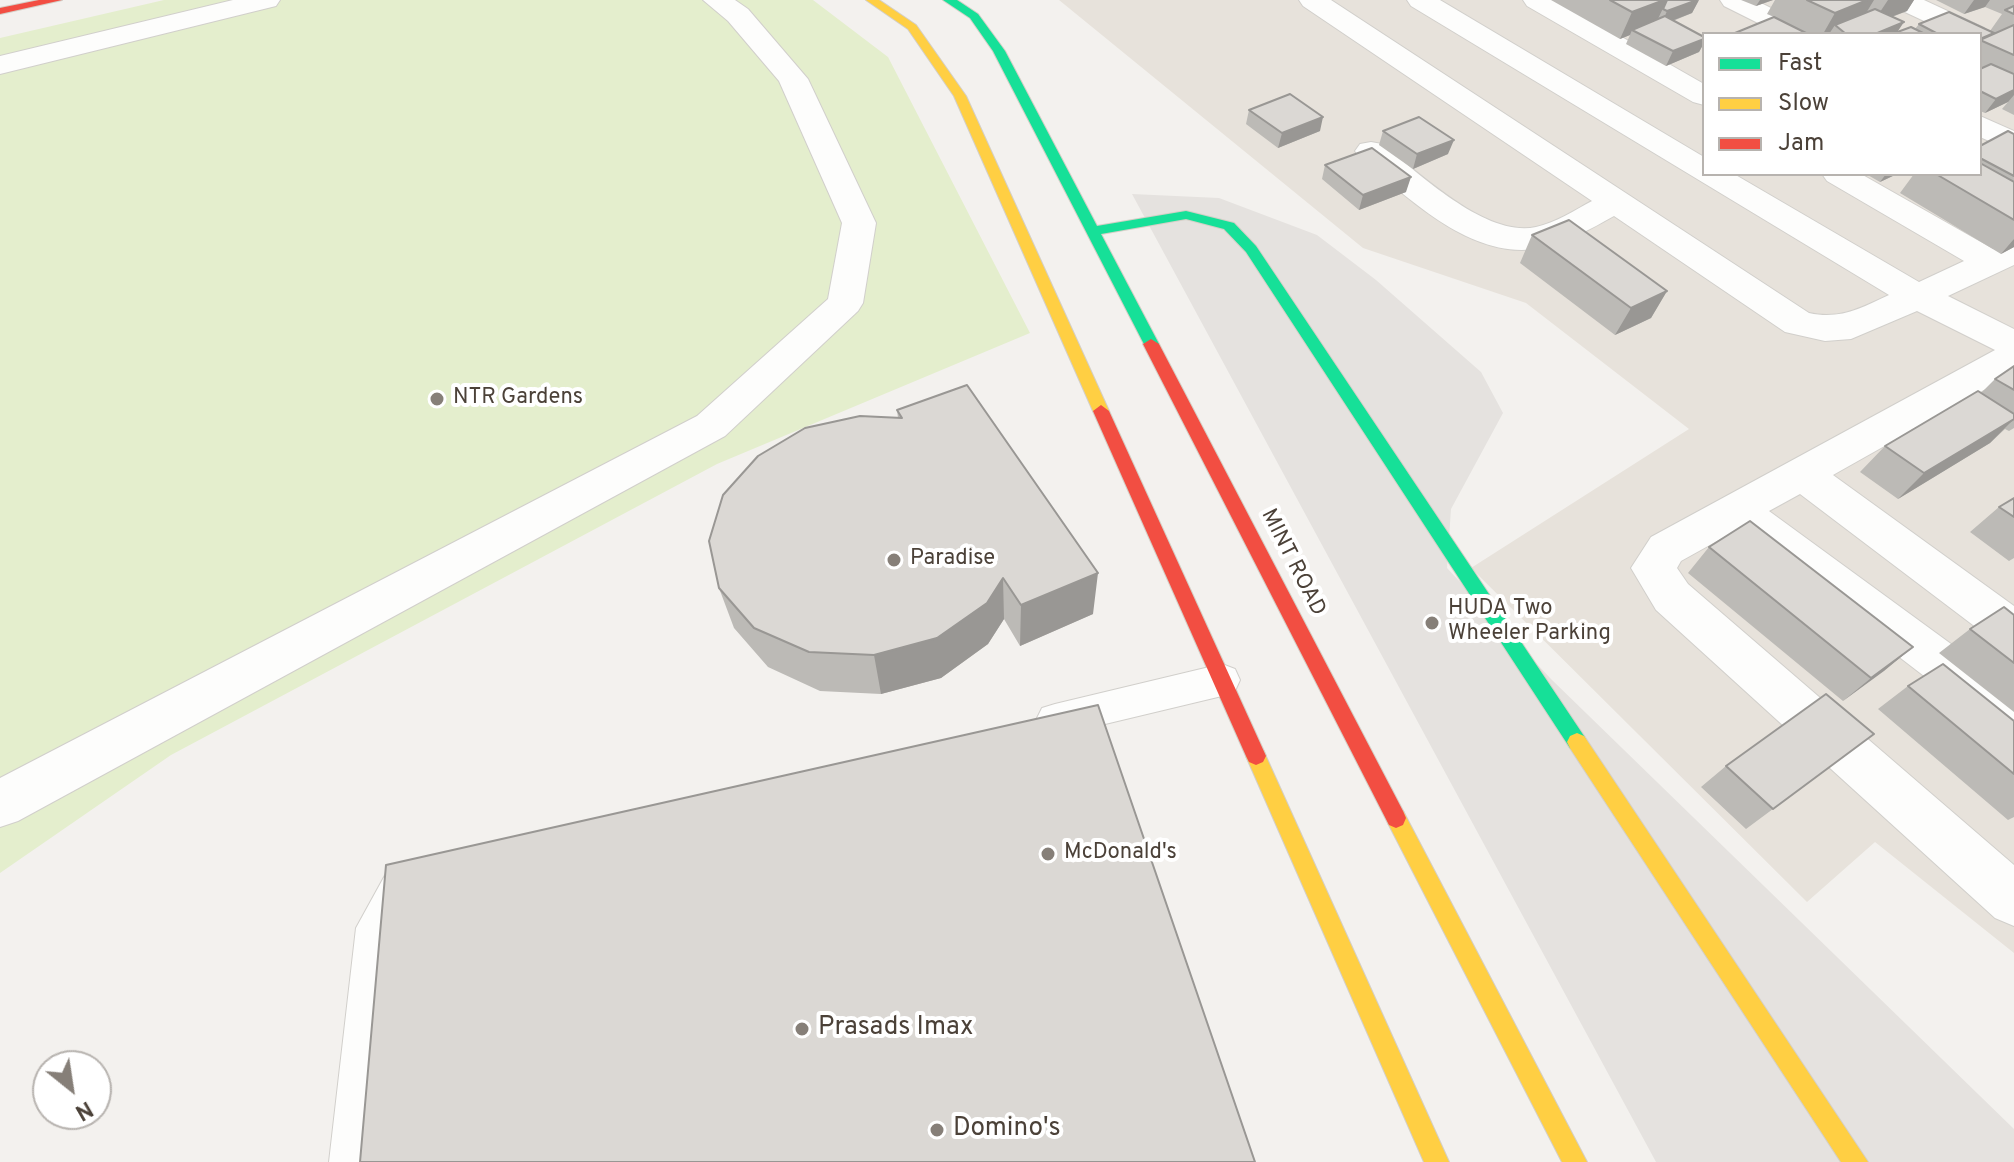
<!DOCTYPE html>
<style>
body{margin:0}
#map{position:relative;width:2014px;height:1162px;overflow:hidden;background:#f3f1ee;font-family:Overpass,sans-serif}
canvas{display:block}
.legend{position:absolute;left:1702px;top:32px;width:280px;height:144px;box-sizing:border-box;background:#fff;border:2px solid #b7b3af;margin:0;padding:10px 14px;list-style:none;font-size:24px;color:#4b4138}
.legend li{display:flex;align-items:center;gap:16px;height:40px}
.legend b{width:40px;border:2px solid #b7b3af}
.north{position:absolute;left:32px;top:1050px;width:80px;height:80px;box-sizing:border-box;background:#fff;border:2px solid #b7b3af;border-radius:50%;rotate:150deg;font-size:22px;font-weight:700;line-height:32px;text-align:center;color:#4b4138}
.north::after{content:'';display:block;margin:auto;width:28px;height:36px;background:#867f78;clip-path:polygon(50% 0,100% 100%,50% 72%,0 100%)}
</style>
<div id="map">
<canvas width="2014" height="1162"></canvas>
<ul class="legend">
<li><b style="height:10px;background:#16e098"></b>Fast</li>
<li><b style="height:10px;background:#ffcf43"></b>Slow</li>
<li><b style="height:10px;background:#f24e42"></b>Jam</li>
</ul>
<div class="north">N</div>
</div>
<script>
const context = document.querySelector('canvas').getContext('2d');
context.lineJoin = 'round';
function fillPath(path, color) { context.fillStyle = color; context.fill(path, 'evenodd'); }
function strokePath(path, color, width, dash) { context.strokeStyle = color; context.lineWidth = width; context.lineCap = dash ? 'butt' : 'round'; context.setLineDash(dash || []); context.stroke(path); }
function label(font, color, halo, rows, align = 'center') {
  context.font = font + ' Overpass,sans-serif'; context.lineWidth = 8; context.setLineDash([]); context.textBaseline = 'middle'; context.strokeStyle = halo; context.fillStyle = color; for (const [text, x, y, turn = 0] of rows) {
    context.save(); context.translate(x, y); context.rotate((+turn || 0) * Math.PI / 180); context.textAlign = isNaN(turn) ? turn : align; if (halo) context.strokeText(text, 0, 0); context.fillText(text, 0, 0); context.restore();
  }
}
fillPath(new Path2D(`
 M 1059,0 L 2014,0 L 2014,953 L 1875,842 L 1807,902 L 1471,568 L 1689,429 L 1526,303 L 1363,248 ZM 1704,34 L 1980,34 L 1980,174 L 1704,174 Z`), '#e7e2db');
fillPath(new Path2D(`
 M 164,0 L 813,0 L 888,57 L 1030,333 L 717,464 L 171,755 L 0,873 L 0,38 Z`), '#e4eecd');
fillPath(new Path2D(`
 M 1132,194 L 1219,198 L 1317,235 L 1376,280 L 1481,372 L 1503,413 L 1451,509 L 1447,568 L 1551,679 L 2014,1129 L 2014,1162 L 1656,1162 Z`), '#e5e2df');
const lane = new Path2D(`
 M 1222,664 L 1235,669 L 1240,680 L 1235,691 L 1222,696 L 1055,736 L 1042,732 L 1036,720 L 1042,708 L 1055,704 Z
 M 403,862 L 417,868 L 423,882 L 398,932 L 377,1162 L 329,1162 L 356,928 L 389,868 Z`);
const street = new Path2D(`
 M 233,0 L 280,0 L 276,6 L 0,74 L 0,56 Z
 M 703,0 L 735,0 L 748,9 L 808,79 L 876,223 L 863,303 L 858,311 L 725,436 L 18,821 L 0,827 L 0,778 L 697,416 L 828,299 L 842,223 L 779,81 L 728,21 Z
 M 1299,0 L 1331,0 L 1809,313 C 1840,320 1861,308 1889,295 L 1411,6 L 1407,0 L 1440,0 L 1704,157 L 1704,174 L 1734,174 L 1919,282 L 1964,261 L 1827,181 L 1822,174 L 1861,174 L 1993,249 L 2014,241 L 2014,265 L 1948,296 L 2014,329 L 2014,373 L 1833,475 L 2014,606 L 2014,650 L 1998,644 L 1800,494 L 1769,511 L 2014,690 L 2014,738 L 1997,732 L 1735,531 L 1681,561 L 1677,568 L 1688,584 L 2014,865 L 2014,926 L 1995,918 L 1656,610 L 1631,568 L 1651,537 L 1995,350 L 1917,311 L 1851,339 L 1825,341 L 1785,332 L 1614,216 C 1591,229 1567,242 1541,248 C 1472,262 1408,197 1360,158 L 1355,151 L 1360,144 L 1371,142 L 1382,144 C 1419,173 1486,238 1536,227 C 1555,223 1575,210 1592,201 L 1303,6 Z
 M 1523,0 L 1557,0 L 1704,84 L 1704,105 L 1693,102 L 1527,6 Z
 M 1720,0 L 1755,0 L 1811,28 L 1815,34 L 1780,34 L 1724,6 Z
 M 1888,0 L 1924,0 L 1984,28 L 1988,34 L 1980,41 L 1980,34 L 1952,34 L 1892,6 Z
 M 1980,116 L 2014,131 L 2014,152 L 1980,137 Z`);
const fast = new Path2D(`
 M 943,0 L 957,0 L 978,14 L 1005,51 L 1097,226 L 1186,211 L 1234,223 L 1256,246 L 1584,736 L 1587,742 L 1584,748 L 1577,751 L 1570,748 L 1246,252 L 1224,229 L 1186,219 L 1101,234 L 1159,344 L 1156,348 L 1146,348 L 993,51 L 970,18 Z`);
const slow = new Path2D(`
 M 866,0 L 879,0 L 916,25 L 966,96 L 1109,411 L 1107,415 L 1101,417 L 1093,411 L 954,96 L 908,29 Z
 M 1577,733 L 1584,736 L 1868,1162 L 1841,1162 L 1570,748 L 1567,742 L 1570,736 Z
 M 1256,747 L 1263,750 L 1449,1162 L 1424,1162 L 1246,756 L 1249,750 Z
 M 1396,808 L 1403,811 L 1587,1162 L 1562,1162 L 1389,825 L 1386,818 L 1389,811 Z`);
const jam = new Path2D(`
 M 39,0 L 62,0 L 0,14 L 0,8 Z
 M 1151,339 L 1159,344 L 1403,811 L 1406,818 L 1403,825 L 1396,828 L 1389,825 L 1143,344 Z
 M 1101,405 L 1109,411 L 1266,756 L 1263,762 L 1256,765 L 1249,762 L 1246,756 L 1093,411 Z`);
strokePath(lane, '#d1cfcb', 2);
strokePath(street, '#d1cfcb', 2);
strokePath(fast, '#d4cfc6', 2);
strokePath(slow, '#d4cfc6', 2);
strokePath(jam, '#d4cfc6', 2);
fillPath(lane, '#fdfdfc');
fillPath(street, '#fdfdfc');
fillPath(fast, '#16e098');
fillPath(slow, '#ffcf43');
fillPath(jam, '#f24e42');
fillPath(new Path2D(`
 M 1551,0 L 1699,0 L 1692,13 L 1673,21 L 1704,37 L 1704,43 L 1699,52 L 1666,66 L 1626,44 L 1630,35 L 1620,39 Z
 M 1741,0 L 1773,0 L 1756,6 Z
 M 1775,0 L 1914,0 L 1907,11 L 1892,17 L 1897,32 L 1915,29 L 1919,24 L 1990,31 L 2002,14 L 1985,7 L 1964,14 L 1936,0 L 2014,0 L 2014,115 L 2002,109 L 2008,102 L 1985,113 L 1980,111 L 1980,34 L 1734,34 L 1774,17 L 1767,14 Z
 M 1249,110 L 1320,131 L 1278,148 L 1246,124 Z
 M 1383,131 L 1448,154 L 1413,169 L 1379,145 Z
 M 2014,134 L 2014,247 L 2001,254 L 1900,193 L 1914,174 L 1980,174 L 1980,146 Z
 M 1325,165 L 1406,192 L 1359,210 L 1322,179 Z
 M 1866,174 L 1897,174 L 1880,182 Z
 M 1532,235 L 1667,291 L 1651,318 L 1615,335 L 1520,263 Z
 M 2014,366 L 2014,428 L 2009,431 L 2005,429 L 1990,443 L 1898,499 L 1860,472 L 1885,446 L 1981,393 L 1995,379 Z
 M 897,410 L 1093,614 L 1020,646 L 1004,619 L 988,644 L 941,678 L 881,694 L 820,691 L 768,667 L 734,628 L 719,588 L 898,418 Z
 M 2014,498 L 2014,558 L 2009,561 L 1970,532 L 1999,507 Z
 M 1709,547 L 1913,647 L 1843,701 L 1688,573 Z
 M 2014,615 L 2014,712 L 1939,653 L 1970,629 Z
 M 1908,686 L 2014,721 L 2014,817 L 2008,820 L 1878,709 Z
 M 1874,734 L 1746,829 L 1701,787 L 1726,766 Z`), '#bcbab6');
fillPath(new Path2D(`
 M 1664,0 L 1667,0 L 1655,25 L 1632,30 L 1630,35 L 1620,39 L 1632,12 Z
 M 1699,0 L 1692,13 L 1661,25 L 1667,11 Z
 M 1760,0 L 1773,0 L 1756,6 Z
 M 1867,0 L 1874,0 L 1860,23 L 1835,25 L 1829,34 L 1823,34 L 1835,13 Z
 M 1888,0 L 1914,0 L 1907,11 L 1872,24 Z
 M 1974,0 L 1990,0 L 1985,7 L 1964,14 Z
 M 1904,22 L 1896,34 L 1875,34 Z
 M 1704,39 L 1704,43 L 1699,52 L 1666,66 L 1673,51 Z
 M 2014,90 L 2014,95 L 2008,102 L 1985,113 L 1996,99 Z
 M 1323,117 L 1320,131 L 1278,148 L 1282,133 Z
 M 1454,140 L 1448,154 L 1413,169 L 1417,154 Z
 M 1886,174 L 1897,174 L 1880,182 Z
 M 1411,177 L 1406,192 L 1359,210 L 1363,195 Z
 M 2014,239 L 2014,247 L 2001,254 Z
 M 1667,291 L 1651,318 L 1615,335 L 1631,308 Z
 M 2014,419 L 1990,443 L 1898,499 L 1924,473 Z
 M 1098,573 L 1093,614 L 1020,646 L 1021,605 Z
 M 1003,578 L 1004,619 L 988,644 L 941,678 L 881,694 L 874,655 Z
 M 1913,647 L 1884,671 L 1843,701 L 1871,678 Z`), '#999794');
const building = new Path2D(`
 M 1610,0 L 1664,0 L 1632,12 Z
 M 1667,0 L 1697,0 L 1667,11 L 1663,9 Z
 M 1807,0 L 1867,0 L 1835,13 Z
 M 2014,6 L 2014,14 L 2005,10 Z
 M 1875,9 L 1904,22 L 1875,34 L 1846,34 L 1835,25 Z
 M 1949,12 L 1994,33 L 1980,39 L 1980,34 L 1938,34 L 1919,24 Z
 M 1665,16 L 1704,37 L 1704,39 L 1673,51 L 1632,30 Z
 M 1774,17 L 1808,34 L 1737,34 L 1735,33 Z
 M 2014,25 L 2014,55 L 1980,40 Z
 M 1911,27 L 1925,34 L 1892,34 Z
 M 1991,64 L 2014,74 L 2014,90 L 1996,99 L 1980,91 L 1980,69 Z
 M 1290,94 L 1323,117 L 1282,133 L 1249,110 Z
 M 1419,117 L 1454,140 L 1417,154 L 1383,131 Z
 M 2008,131 L 2014,134 L 2014,176 L 1980,158 L 1980,146 Z
 M 1372,148 L 1411,177 L 1363,195 L 1325,165 Z
 M 1980,163 L 2014,182 L 2014,220 L 1936,174 L 1980,174 Z
 M 1569,220 L 1667,291 L 1631,308 L 1532,235 Z
 M 2014,366 L 2014,390 L 1995,379 Z
 M 967,385 L 1098,573 L 1021,605 L 1003,578 L 987,603 L 937,638 L 874,655 L 809,652 L 754,628 L 719,588 L 709,541 L 723,495 L 758,456 L 805,428 L 860,416 L 902,418 L 897,410 Z
 M 1978,391 L 2014,414 L 2014,419 L 1924,473 L 1885,446 Z
 M 2014,498 L 2014,517 L 1999,507 Z
 M 1750,521 L 1913,647 L 1871,678 L 1709,547 Z
 M 2004,607 L 2014,615 L 2014,663 L 1970,629 Z
 M 1943,664 L 2014,721 L 2014,774 L 1908,686 Z
 M 1826,694 L 1874,734 L 1773,809 L 1726,766 Z
 M 1098,705 L 1255,1162 L 360,1162 L 386,865 Z`);
fillPath(building, '#dbd8d4');
strokePath(building, '#999794', 2);
for (const [x, y, r, color] of [
 [437,399,8,"#867f78"],
 [894,560,8,"#867f78"],
 [1432,623,8,"#867f78"],
 [1048,854,8,"#867f78"],
 [802,1029,8,"#867f78"],
 [937,1130,8,"#867f78"]
]) { const dot = new Path2D(); dot.arc(x, y, r, 0, 2 * Math.PI); context.fillStyle = color; context.fill(dot); strokePath(dot, '#fff', 3); }
label('22px', '#4b4138', '#fff', [
 ["NTR Gardens",453,399],
 ["Paradise",910,560],
 ["HUDA Two",1448,610],
 ["Wheeler Parking",1448,635],
 ["McDonald's",1064,854]
], 'left');
label('22px', '#4b4138', '#fff', [
 ["MINT ROAD",1292,563,63]
]);
label('26px', '#4b4138', '#fff', [
 ["Prasads Imax",818,1029],
 ["Domino's",953,1130]
], 'left');
</script>
